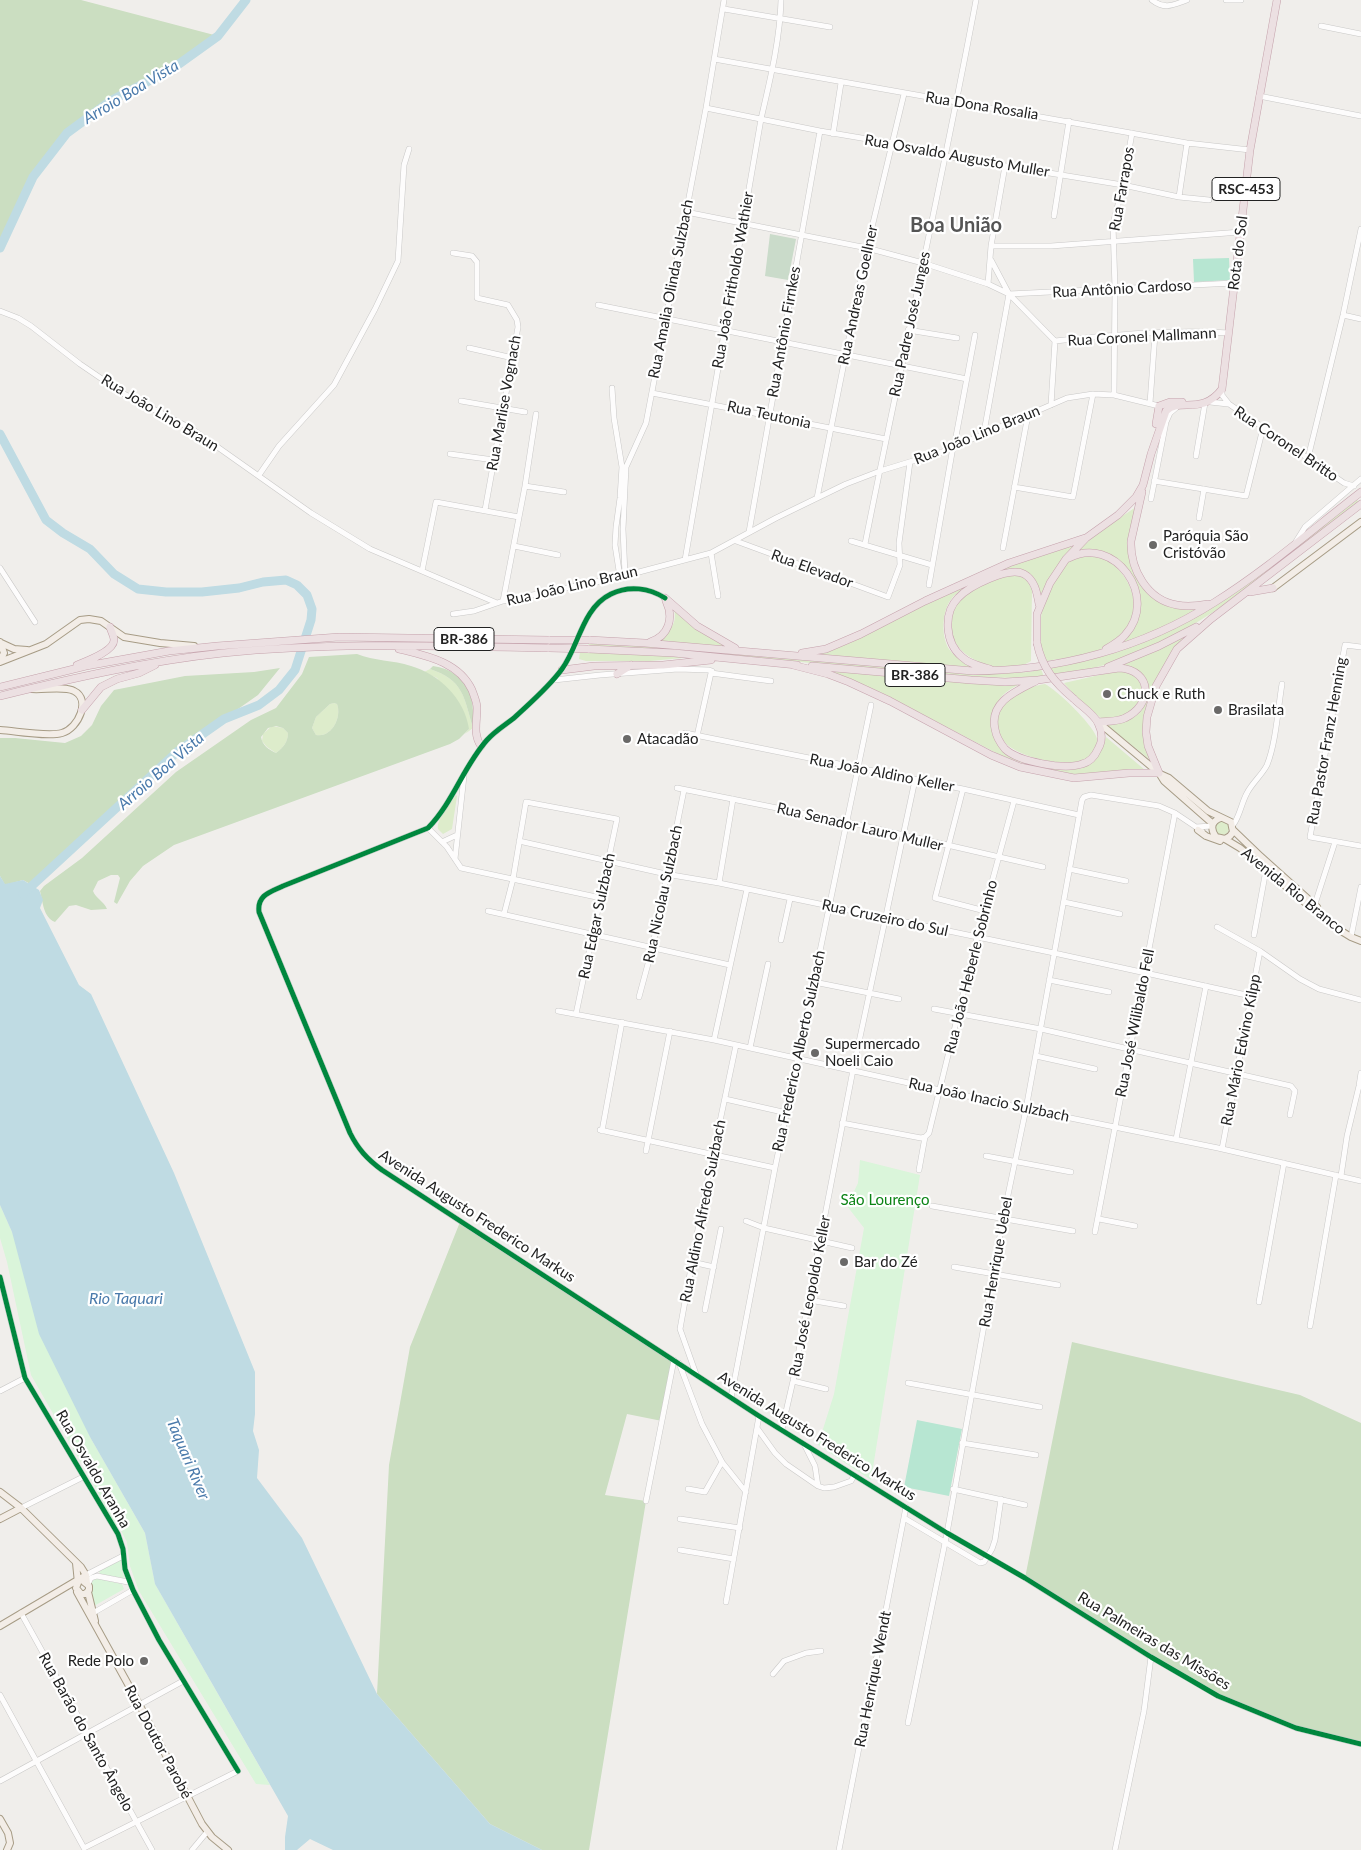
<!DOCTYPE html>
<meta charset="utf-8">
<style>
body{margin:0}
canvas{display:block;background:#f0eeeb}
</style>
<canvas width="1361" height="1850"></canvas>
<script>
const context = document.querySelector('canvas').getContext('2d');
context.lineJoin = 'round';
function fillPath(path, color) { context.fillStyle = color; context.fill(path, 'evenodd'); }
function strokePath(path, color, width, dash) { context.strokeStyle = color; context.lineWidth = width; context.lineCap = dash ? 'butt' : 'round'; context.setLineDash(dash || []); context.stroke(path); }
function label(font, color, halo, rows, align = 'center') {
  context.font = font + ' Lato,sans-serif'; context.lineWidth = 4.5; context.setLineDash([]); context.textBaseline = 'middle'; context.strokeStyle = halo; context.fillStyle = color; for (const [text, x, y, turn = 0] of rows) {
    context.save(); context.translate(x, y); context.rotate((+turn || 0) * Math.PI / 180); context.textAlign = isNaN(turn) ? turn : align; if (halo) context.strokeText(text, 0, 0); context.fillText(text, 0, 0); context.restore();
  }
}
fillPath(new Path2D(`
 M 1356,499 L 1359,502 C 1284,560 1207,629 1117,661 C 1097,668 1075,672 1054,675 L 1050,668 L 1105,655 L 1178,626 Z
 M 1136,507 L 1128,551 L 1132,568 L 1142,587 L 1156,598 L 1201,607 L 1154,632 L 1108,650 L 1133,628 C 1136,593 1147,579 1110,562 C 1098,556 1091,551 1077,551 L 1103,529 Z
 M 1077,544 L 1048,581 L 1040,596 L 1035,583 L 1011,569 C 992,571 970,583 955,595 C 942,606 940,635 949,649 C 956,659 967,663 977,669 L 817,655 L 1004,566 L 1047,554 Z
 M 1082,555 C 1090,556 1100,557 1108,560 C 1112,562 1116,567 1119,570 C 1140,593 1139,624 1113,643 C 1095,655 1068,657 1047,661 L 1042,653 L 1039,634 L 1043,601 L 1067,561 Z
 M 1016,573 L 1027,580 L 1032,590 L 1031,661 C 1003,680 941,657 952,616 C 954,608 959,599 966,594 C 980,583 999,578 1016,573 Z
 M 674,609 L 693,626 L 727,648 L 656,641 C 668,633 678,625 674,609 Z
 M 1198,628 L 1175,649 L 1158,677 L 1144,728 L 1144,741 L 1149,759 L 1106,724 C 1119,723 1138,721 1144,706 C 1145,702 1145,695 1145,690 C 1146,670 1136,668 1118,665 Z
 M 589,643 L 618,644 L 986,674 L 1030,672 L 1041,669 L 1044,677 C 963,681 882,669 801,662 C 730,656 659,651 588,646 Z
 M 594,651 L 693,657 L 650,661 L 586,661 L 579,659 L 580,652 Z
 M 430,669 C 464,680 464,698 473,728 L 465,734 L 469,729 L 437,678 L 424,672 Z
 M 825,670 L 1023,683 C 986,698 997,714 1000,747 L 1052,767 L 1080,769 L 1088,765 L 1101,750 L 1106,737 L 1145,770 L 1073,776 L 1040,769 L 1002,756 L 882,693 Z
 M 1117,671 C 1142,671 1143,682 1140,703 L 1125,716 L 1107,720 L 1101,718 L 1077,698 L 1064,683 Z
 M 1045,684 C 1058,691 1091,723 1096,736 C 1099,741 1096,749 1093,754 C 1086,762 1078,763 1069,763 C 1050,762 1026,758 1010,747 C 1004,743 999,735 998,728 C 994,702 1022,687 1045,684 Z
 M 334,703 L 337,704 C 342,717 332,738 316,735 L 312,728 L 316,717 L 330,704 Z
 M 272,726 L 283,728 L 288,733 C 288,742 283,748 276,753 L 267,747 L 262,741 L 263,734 Z
 M 456,795 L 457,796 L 452,829 L 443,834 L 438,829 C 436,819 451,804 456,795 Z
 M1215 828a7 7 0 1 1 14 0a7 7 0 1 1-14 0Z`), '#ddeccb');
fillPath(new Path2D(`
 M 0,0 L 81,0 L 218,36 L 172,69 L 106,105 L 67,133 L 33,177 L 0,248 Z
 M 357,654 C 374,661 393,660 411,666 C 439,674 465,699 469,729 L 459,739 L 450,744 L 174,845 L 143,866 L 130,881 L 117,904 L 114,902 L 120,878 L 118,875 L 111,875 L 98,881 L 93,891 C 96,899 104,901 107,909 L 91,910 L 76,905 L 69,906 L 55,922 C 43,917 43,902 40,891 L 44,886 L 82,858 L 176,772 L 251,720 L 276,708 L 302,674 L 309,657 ZM 334,703 L 337,704 C 342,717 332,738 316,735 L 312,728 L 316,717 L 330,704 ZM 276,726 L 283,728 L 288,733 C 288,742 283,748 276,753 C 269,750 262,745 261,737 L 268,728 Z
 M 433,666 C 469,672 475,696 473,728 C 464,698 464,680 430,669 Z
 M 280,668 L 258,695 L 161,763 L 32,885 L 23,880 L 5,885 L 0,876 L 0,738 L 15,738 L 65,743 L 81,736 L 92,725 L 101,706 L 114,690 L 185,676 L 254,672 Z
 M 460,1222 L 674,1360 L 662,1421 L 627,1414 L 605,1495 L 646,1501 L 589,1850 L 542,1850 L 490,1824 L 377,1694 L 389,1465 L 410,1347 Z
 M 1072,1342 L 1300,1395 L 1361,1423 L 1361,1744 L 1296,1728 L 1218,1696 L 1025,1578 Z`), '#cbdec1');
fillPath(new Path2D(`
 M 770,234 L 796,239 L 788,280 L 765,276 Z`), '#cadbca');
fillPath(new Path2D(`
 M 860,1160 L 920,1175 L 871,1480 L 818,1445 L 834,1394 L 864,1228 L 847,1206 L 858,1183 Z
 M 0,1205 L 12,1232 L 90,1437 L 145,1533 L 155,1584 L 270,1785 L 256,1784 L 139,1591 L 130,1566 L 127,1542 L 118,1525 L 115,1526 L 95,1487 L 31,1375 L 7,1262 L 0,1238 Z
 M 121,1558 L 122,1570 L 125,1579 L 100,1574 L 99,1571 Z
 M 95,1578 L 122,1584 L 124,1589 L 94,1606 L 90,1581 Z`), '#daf5da');
fillPath(new Path2D(`
 M 1229,258 L 1230,280 L 1194,282 L 1193,259 Z
 M 917,1420 L 962,1429 L 949,1496 L 904,1487 Z`), '#b7e6d2');
fillPath(new Path2D(`
 M 0,876 L 5,884 L 23,880 L 39,890 L 43,900 L 40,908 L 79,985 L 91,994 L 174,1173 L 255,1372 L 255,1414 L 253,1431 L 259,1450 L 257,1478 L 302,1538 L 377,1694 L 490,1824 L 542,1850 L 333,1850 L 310,1839 L 297,1850 L 285,1850 L 285,1837 L 288,1816 L 155,1584 L 145,1533 L 90,1437 L 39,1334 L 12,1232 L 0,1205 Z`), '#bfdbe3');
strokePath(new Path2D(`
 M 0,248 L 33,177 L 67,133 L 112,100 L 172,69 L 218,36 L 246,0
 M 0,434 L 46,520 L 63,533 L 90,549 L 114,574 L 138,589 L 166,592 L 202,592 L 239,588 L 263,582 L 286,580 L 297,585 L 307,595 L 312,609 L 311,620 L 295,670 L 279,690 L 259,705 L 224,719 L 177,752 L 23,894`), '#bfdbe3', 9);
const minor = new Path2D(`
 M 1152,0 C 1165,10 1173,5 1187,0
 M 1226,0 L 1241,0
 M 724,9 L 830,27
 M 1321,26 L 1361,34
 M 714,59 L 1187,143 L 1250,150
 M 1259,96 L 1361,116
 M 706,108 L 820,131 L 891,143 L 945,156 L 1123,185 L 1179,197 L 1209,200
 M 833,134 L 841,83
 M 1179,197 L 1187,143
 M 686,212 L 867,248 L 923,263 L 988,284 L 1009,294 L 1055,341 L 1051,405
 M 1054,216 L 1069,121
 M 991,246 L 1051,246 L 1241,232
 M 453,253 L 472,256 L 477,262 L 477,298 L 508,305 L 517,320 L 518,327 L 485,510
 M 991,260 L 1009,294
 M 988,284 L 991,246 L 1005,166
 M 1009,294 L 1234,283
 M 598,305 L 967,379
 M 0,311 L 18,318 L 31,326 L 80,364 L 124,394 L 192,429 L 311,513 L 370,549 L 497,603
 M 1343,315 L 1361,319
 M 908,330 L 957,338
 M 1055,341 C 1113,335 1171,329 1229,333
 M 469,348 L 513,358
 M 612,388 L 614,418 L 622,467 L 620,498 L 616,527 L 615,545 L 620,577
 M 1222,389 L 1222,395 L 1229,404 L 1344,483 L 1354,486
 M 652,393 L 886,439
 M 1114,395 L 1115,289 L 1113,224 L 1123,185 L 1132,133
 M 461,401 L 525,412
 M 1210,402 L 1228,404
 M 1150,403 L 1155,334
 M 984,432 L 1009,294
 M 954,447 L 975,335
 M 450,454 L 494,460
 M 1196,456 L 1205,403
 M 1308,458 L 1343,315 L 1361,229
 M 259,475 L 279,446 L 334,385 L 375,309 L 398,261 L 404,165 L 409,149
 M 1154,481 L 1246,496 L 1263,428
 M 525,486 L 564,492
 M 1014,487 L 1073,497 L 1093,394
 M 817,498 L 867,248 L 904,94
 M 1151,499 L 1166,422 L 1170,413 L 1176,408
 M 1199,518 L 1204,489
 M 749,532 L 820,131
 M 736,541 L 888,597 L 900,565 L 899,543 L 910,462
 M 851,541 L 932,565
 M 1295,543 L 1305,527 L 1361,479
 M 865,544 C 901,363 942,182 976,0
 M 514,546 L 558,555
 M 1003,548 L 1028,415
 M 711,553 L 718,596
 M 685,560 L 761,119 C 770,80 780,40 781,0
 M 0,568 L 35,622
 M 422,571 L 436,502 L 519,517
 M 625,575 L 623,529 L 626,467 L 646,423 L 706,108 L 724,0
 M 929,585 L 953,447
 M 665,598 C 649,588 629,585 611,594 C 582,608 579,646 562,669 C 549,687 530,703 514,718 C 505,725 495,731 487,740 C 463,767 454,801 428,828 L 283,886 C 270,892 257,895 259,912 L 350,1133 C 358,1149 367,1159 382,1170 L 759,1416 L 947,1533 L 1025,1578 L 1151,1657 L 1218,1696 L 1296,1728 L 1361,1744
 M 503,601 L 525,486 L 536,414
 M 453,614 L 474,611 L 503,601 L 620,577 L 711,553 L 776,518 L 846,484 L 880,471 L 942,452 L 1067,398 L 1093,394 L 1114,395 L 1159,406
 M 1361,647 L 1345,645 L 1310,837 L 1361,846
 M 554,680 L 600,675 L 678,669 L 709,670 L 712,671 L 711,673 L 771,681
 M 685,733 L 963,789 L 1079,815
 M 697,736 L 711,673
 M 677,788 L 847,822 L 1043,867
 M 963,789 L 935,898 L 985,911
 M 1233,825 C 1240,816 1241,804 1247,793 C 1252,783 1262,775 1267,765 C 1276,743 1278,708 1282,684
 M 1196,827 L 1212,826
 M 428,828 L 447,847 L 461,868 L 601,898
 M 519,841 L 666,874 L 719,883 L 1054,953 L 1251,996
 M 442,842 L 457,835
 M 455,859 L 464,776
 M 1069,869 L 1126,881
 M 719,883 L 733,799
 M 1064,902 L 1120,914
 M 1314,907 L 1335,842
 M 488,911 L 730,965
 M 504,914 L 513,879 L 526,802 L 617,819 L 576,1014
 M 1217,927 L 1260,951 L 1300,979 L 1319,989 L 1361,1000
 M 1254,935 L 1266,870
 M 1351,937 L 1361,887
 M 781,940 L 790,899
 M 1049,980 L 1109,992
 M 814,982 L 899,999
 M 639,997 L 652,949 L 684,790
 M 934,1009 L 1041,1029 L 1291,1086 L 1295,1091 L 1290,1115
 M 558,1011 L 714,1040 L 1026,1109 L 1218,1148 L 1361,1181
 M 714,1040 L 747,889
 M 750,1048 L 768,964
 M 1036,1056 L 1095,1069
 M 725,1099 L 787,1113
 M 842,1123 L 921,1138 L 925,1137 L 929,1133 L 977,937 L 1014,801
 M 600,1130 L 775,1168
 M 602,1131 L 622,1022
 M 1176,1139 L 1206,986
 M 1222,1149 L 1260,951
 M 646,1151 L 670,1031
 M 986,1156 L 1071,1172
 M 919,1170 L 925,1137
 M 1341,1176 L 1347,1136 L 1359,1086 L 1361,1073
 M 932,1206 L 1073,1231
 M 1099,1219 L 1135,1226
 M 746,1221 L 764,1228 L 852,1248
 M 1095,1232 L 1175,813
 M 692,1262 L 714,1267
 M 954,1267 L 1058,1285
 M 0,1277 L 25,1378 L 118,1534 L 123,1549 L 125,1569 L 133,1590 L 159,1640 L 238,1771 L 84,1848 L 0,1695
 M 809,1300 L 844,1306
 M 1259,1302 L 1284,1163
 M 705,1310 L 721,1229
 M 1310,1326 L 1336,1175
 M 679,1363 L 702,1424 L 722,1462 L 746,1492
 M 696,1374 L 680,1329 L 702,1207 L 736,1045
 M 793,1381 L 826,1389
 M 908,1383 L 1040,1407
 M 0,1391 L 25,1378
 M 731,1398 L 775,1168 L 871,705
 M 757,1428 L 775,1453 L 786,1464 L 818,1486 L 824,1488 L 834,1487 L 851,1481 L 854,1476
 M 782,1429 L 793,1381 L 853,1070 L 915,780
 M 962,1443 L 1036,1455
 M 804,1444 L 815,1466 L 818,1486
 M 688,1489 L 705,1492 L 722,1462
 M 953,1489 L 1025,1505
 M 646,1501 L 674,1360
 M 21,1508 L 83,1477
 M 904,1518 L 980,1563 L 984,1562 L 992,1549 L 995,1540 L 1001,1499
 M 680,1519 L 740,1528
 M 680,1550 L 734,1559
 M 86,1575 L 123,1556
 M 88,1584 L 91,1578 L 97,1576 L 128,1582
 M 726,1602 L 759,1416
 M 21,1613 L 152,1850
 M 93,1613 L 133,1590
 M 773,1674 L 784,1661 L 806,1653 L 821,1651
 M 908,1723 L 947,1533 L 1003,1219 L 1026,1109 L 1082,800 L 1084,797 L 1091,795 L 1159,806 L 1175,813 L 1202,831
 M 0,1781 L 183,1681
 M 192,1850 L 207,1832
 M 839,1850 L 906,1507
 M 1115,1850 L 1144,1711 L 1151,1657`);
const major = new Path2D(`
 M 1273,588 L 1361,522
 M 1,643 L 14,649 L 27,650
 M 0,661 L 4,653 L 0,642
 M 0,662 L 46,644 L 80,620 L 89,619 L 101,621 L 124,637 L 160,643 L 194,646
 M 1098,722 L 1159,773 L 1164,781 L 1213,824
 M 0,730 C 16,731 48,737 62,733 C 79,728 91,699 74,691 C 65,686 44,690 32,689
 M 1160,774 L 1169,778 L 1208,811 L 1231,822 L 1233,832 L 1230,836 L 1225,839
 M 1221,818 C 1211,821 1210,829 1216,837 L 1225,839 L 1240,848 L 1333,926 L 1351,937 L 1361,941
 M 1198,830 L 1206,836 L 1220,841
 M 1233,830 L 1258,854 L 1317,907
 M 0,1492 L 21,1508 L 81,1567 L 86,1575 L 87,1583
 M 0,1519 L 21,1508
 M 76,1563 L 78,1583 L 76,1588 L 81,1594 L 85,1594 L 89,1590 L 89,1586 L 84,1582
 M 77,1592 L 139,1704 L 202,1824 L 212,1837 L 228,1850
 M 88,1592 L 95,1621
 M 0,1626 L 86,1575
 M 0,1819 L 8,1833 L 10,1843 L 7,1850`);
const highway = new Path2D(`
 M 1159,406 L 1170,402 L 1182,402
 M 1156,424 L 1159,406
 M 1142,492 L 1131,541 C 1130,569 1147,600 1177,605 C 1187,607 1197,606 1208,604
 M 1069,558 C 1114,534 1160,597 1125,635 C 1120,641 1113,645 1106,649
 M 1250,592 L 1273,588
 M 665,598 L 697,626 L 735,648
 M 589,640 L 645,643 L 973,671 C 1058,671 1143,648 1215,602 C 1266,570 1313,529 1361,492
 M 650,642 C 669,636 674,618 666,601
 M 1037,643 L 1037,614 L 1050,583 L 1066,559 L 1086,538 L 1118,515 L 1136,497 L 1143,485 L 1151,454 L 1166,411 C 1180,397 1202,416 1222,389 L 1250,150 L 1277,0
 M 399,649 C 427,656 459,662 472,690 C 474,696 477,702 477,708 C 477,722 473,735 481,746
 M 588,649 L 674,653 L 797,665
 M 802,653 L 826,649 L 861,634 L 925,601 L 1009,563 L 1085,538
 M 77,665 C 87,661 114,651 114,640 C 114,636 111,631 110,627
 M 793,665 L 828,674 L 849,682 L 890,701 L 991,755 L 1020,767 L 1074,778 L 1129,773 L 1159,773 L 1148,746 L 1146,732 L 1147,717 L 1156,686 L 1177,649 L 1211,619 L 1361,504
 M 812,666 L 971,680 L 1005,682 L 1038,680 L 1119,668 C 1153,670 1153,705 1125,718 C 1117,722 1107,721 1098,722
 M 1108,667 L 1159,646 L 1196,627
 M 990,669 C 980,666 969,664 962,657 C 945,643 943,613 958,598 C 969,586 1009,566 1024,574 C 1035,580 1037,593 1039,604
 M 562,670 L 594,666 L 663,665 L 711,660
 M 617,674 L 631,665
 M 1036,681 C 1016,691 989,702 995,729 C 996,736 1000,743 1005,749 C 1019,762 1064,770 1082,764 C 1090,762 1095,756 1098,749 C 1103,741 1102,731 1098,723 C 1094,714 1081,706 1074,699
 M 0,687 L 86,666 L 169,651 L 217,646 L 339,637 L 550,640
 M 0,696 C 73,678 148,661 223,653 C 331,642 440,646 549,648
 M 82,710 L 101,687 L 117,679 L 139,673 L 155,665`);
strokePath(minor, '#c9c8c7', 6);
strokePath(major, '#a79c86', 8);
strokePath(highway, '#c5a2ac', 8);
strokePath(minor, '#fdfcfc', 5);
strokePath(major, '#f3ede7', 6);
strokePath(highway, '#ece0e2', 7);
const highwayBridge = new Path2D(`
 M 550,640 L 589,640
 M 1037,643 C 1042,668 1055,683 1074,699
 M 549,648 L 588,649`);
strokePath(highwayBridge, '#c5a2ac', 8, []);
strokePath(highwayBridge, '#ece0e2', 7);
strokePath(new Path2D(`
 M 665,598 C 649,588 629,585 611,594 C 582,608 579,646 562,669 C 549,687 530,703 514,718 C 505,725 495,731 487,740 C 463,767 454,801 428,828 L 283,886 C 270,892 257,895 259,912 L 350,1133 C 358,1149 367,1159 382,1170 L 759,1416 L 947,1533 L 1025,1578 L 1151,1657 L 1218,1696 L 1296,1728 L 1361,1744
 M 0,1277 L 25,1378 L 118,1534 L 123,1549 L 125,1569 L 133,1590 L 159,1640 L 238,1771`), '#00873e', 5);
for (const [x, y, r, color] of [
 [1153,545,5,"#6a6968"],
 [1107,694,5,"#6a6968"],
 [1218,710,5,"#6a6968"],
 [627,739,5,"#6a6968"],
 [815,1053,5,"#6a6968"],
 [844,1262,5,"#6a6968"],
 [144,1661,5,"#6a6968"]
]) { const dot = new Path2D(); dot.arc(x, y, r, 0, 2 * Math.PI); context.fillStyle = color; context.fill(dot); strokePath(dot, '#fff', 2); }
for (const [x, y, w] of [
 [1246,189,68],
 [464,639,60],
 [915,675,60]
]) { const box = new Path2D(); box.roundRect(x - w / 2, y - 11.5, w, 23, 4); context.fillStyle = '#fff'; context.fill(box); strokePath(box, '#222', 1); }
label('bold 14px', '#222', null, [
 ["RSC-453",1246,189],
 ["BR-386",464,639],
 ["BR-386",915,675]
]);
label('15px', '#222', '#fff', [
 ["Rua Dona Rosalia",982,106,9],
 ["Rua Osvaldo Augusto Muller",957,156,10],
 ["Rua Farrapos",1122,189,-80],
 ["Rota do Sol",1238,253,-83],
 ["Rua João Fritholdo Wathier",733,280,-80],
 ["Rua Amalia Olinda Sulzbach",671,289,-79],
 ["Rua Antônio Cardoso",1122,289,-3],
 ["Rua Andreas Goellner",858,295,-78],
 ["Rua Padre José Junges",910,324,-78],
 ["Rua Antônio Firnkes",784,332,-80],
 ["Rua Coronel Mallmann",1142,337,-3],
 ["Rua Marlise Vognach",504,403,-80],
 ["Rua João Lino Braun",160,413,31],
 ["Rua Teutonia",769,415,12],
 ["Rua João Lino Braun",977,435,-22],
 ["Rua Coronel Britto",1286,444,34],
 ["Rua Elevador",812,569,20],
 ["Rua João Lino Braun",572,586,-13],
 ["Rua Pastor Franz Henning",1327,741,-80],
 ["Rua João Aldino Keller",882,773,11],
 ["Rua Senador Lauro Muller",860,827,13],
 ["Avenida Rio Branco",1293,891,39],
 ["Rua Nicolau Sulzbach",663,894,-78],
 ["Rua Edgar Sulzbach",597,916,-78],
 ["Rua Cruzeiro do Sul",885,918,12],
 ["Rua João Heberle Sobrinho",971,967,-76],
 ["Rua José Wilibaldo Fell",1135,1023,-79],
 ["Rua Mário Edvino Kilpp",1241,1050,-79],
 ["Rua Frederico Alberto Sulzbach",799,1051,-78],
 ["Rua João Inacio Sulzbach",989,1100,12],
 ["Rua Aldino Alfredo Sulzbach",703,1211,-79],
 ["Avenida Augusto Frederico Markus",477,1216,33],
 ["Rua Henrique Uebel",996,1262,-80],
 ["Rua José Leopoldo Keller",810,1296,-79],
 ["Avenida Augusto Frederico Markus",817,1436,32],
 ["Rua Osvaldo Aranha",93,1469,60],
 ["Rua Palmeiras das Missões",1154,1641,31],
 ["Rua Henrique Wendt",873,1679,-79],
 ["Rua Barão do Santo Ângelo",86,1732,61],
 ["Rua Doutor Parobé",158,1742,62]
]);
label('15px', '#222', '#fff', [
 ["Paróquia São",1163,536],
 ["Cristóvão",1163,553],
 ["Chuck e Ruth",1117,694],
 ["Brasilata",1228,710],
 ["Atacadão",637,739],
 ["Supermercado",825,1044],
 ["Noeli Caio",825,1061],
 ["Bar do Zé",854,1262],
 ["Rede Polo",134,1661,"right"]
], 'left');
label('15px', '#0c8416', '#fff', [
 ["São Lourenço",885,1200]
]);
label('italic 16px', '#4a7aab', '#fff', [
 ["Arroio Boa Vista",131,92,-31],
 ["Arroio Boa Vista",161,771,-41],
 ["Rio Taquari",126,1299],
 ["Taquari River",188,1459,67]
]);
label('bold 20px', '#555', '#fff', [
 ["Boa União",956,226]
]);
</script>
